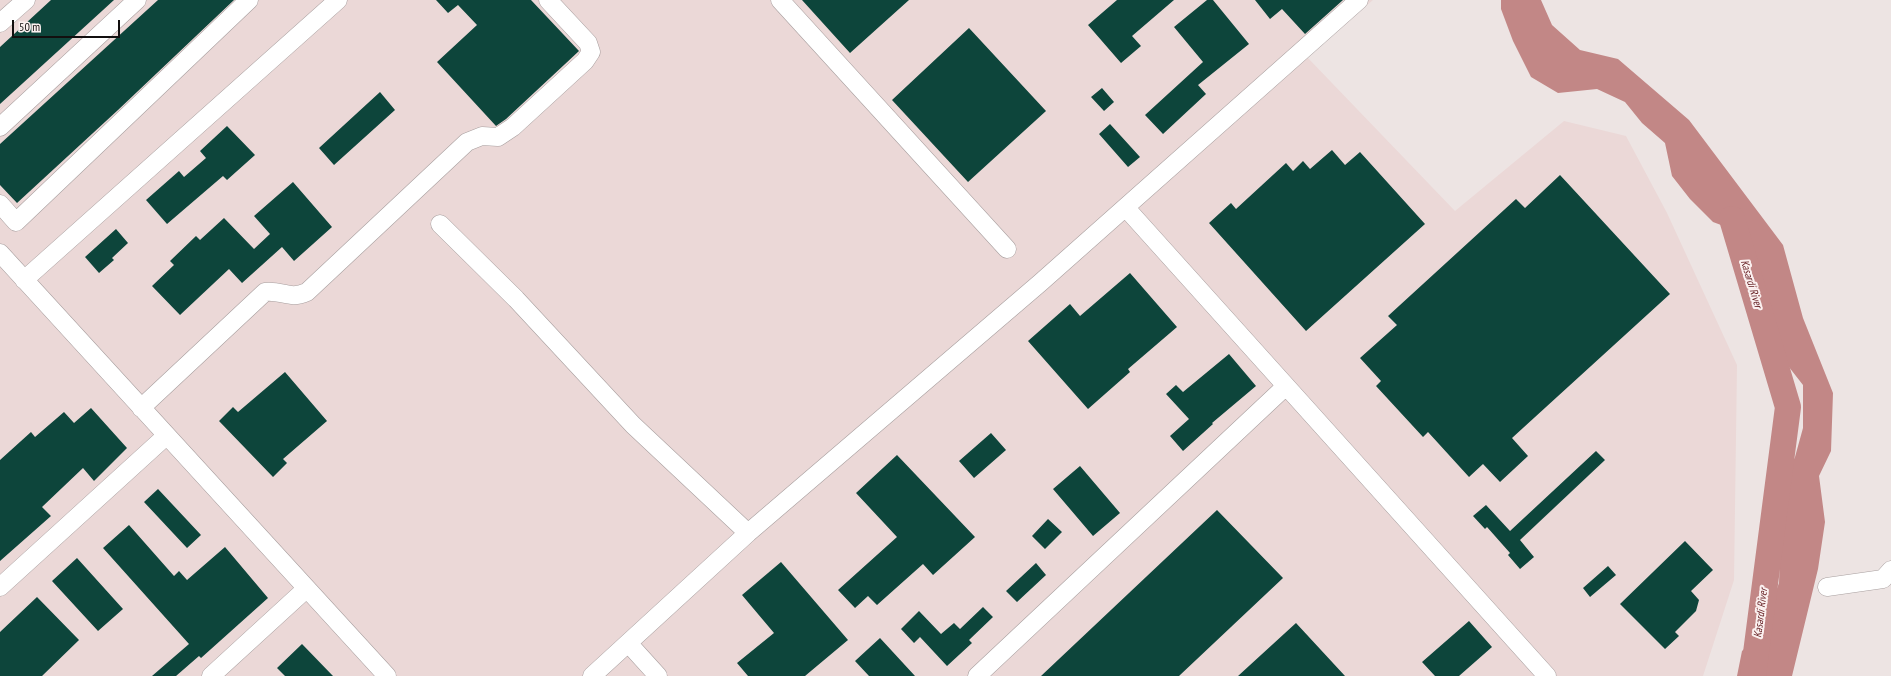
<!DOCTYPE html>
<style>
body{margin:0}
#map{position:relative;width:1891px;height:676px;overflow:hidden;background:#ede4e3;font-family:"PT Sans Narrow",sans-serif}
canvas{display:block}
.scale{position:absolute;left:12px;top:20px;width:108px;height:18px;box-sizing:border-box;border:2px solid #120f0f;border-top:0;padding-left:5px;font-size:12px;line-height:14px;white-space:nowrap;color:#120f0f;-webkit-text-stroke:3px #fbf1f0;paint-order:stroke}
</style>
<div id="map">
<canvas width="1891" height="676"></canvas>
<div class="scale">50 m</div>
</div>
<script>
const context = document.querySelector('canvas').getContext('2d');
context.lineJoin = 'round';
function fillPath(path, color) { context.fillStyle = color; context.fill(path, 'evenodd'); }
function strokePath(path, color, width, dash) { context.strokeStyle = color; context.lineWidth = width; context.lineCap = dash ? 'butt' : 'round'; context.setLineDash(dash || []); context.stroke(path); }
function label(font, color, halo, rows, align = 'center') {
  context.font = font + ' "PT Sans Narrow",sans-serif'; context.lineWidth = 4; context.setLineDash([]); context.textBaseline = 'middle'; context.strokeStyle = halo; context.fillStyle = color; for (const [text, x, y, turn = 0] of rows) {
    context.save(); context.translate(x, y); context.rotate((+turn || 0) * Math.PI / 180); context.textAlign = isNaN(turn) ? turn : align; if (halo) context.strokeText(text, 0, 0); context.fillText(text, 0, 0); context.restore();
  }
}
fillPath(new Path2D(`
 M 0,0 L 1373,0 L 1307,57 L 1455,211 L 1564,121 L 1626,136 L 1667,213 L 1737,365 L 1734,580 L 1703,676 L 0,676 Z`), '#ebd8d7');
fillPath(new Path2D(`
 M 1501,0 L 1541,0 L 1552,25 L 1580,50 L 1618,59 L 1689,120 L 1783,245 L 1803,318 L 1833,393 L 1831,451 L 1819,476 L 1825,522 L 1818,569 L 1792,676 L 1737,676 L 1742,651 L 1760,634 L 1779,583 L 1783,482 L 1795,457 L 1803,428 L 1803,385 L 1767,339 L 1750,295 L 1748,264 L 1729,228 L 1713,222 L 1690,199 L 1672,176 L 1665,143 L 1642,123 L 1625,102 L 1597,89 L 1558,93 L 1531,77 L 1513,41 L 1501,9 Z`), '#c28786');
strokePath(new Path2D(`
 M 1732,219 L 1788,407 L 1753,676`), '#c28786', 26);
fillPath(new Path2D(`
 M 51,0 L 114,0 L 0,104 L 0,47 Z
 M 158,0 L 234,0 L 118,110 L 17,203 L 0,185 L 0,144 Z
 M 436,0 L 531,0 L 579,51 L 506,119 L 496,126 L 437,62 L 477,25 L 458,5 L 448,13 Z
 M 802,0 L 909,0 L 850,53 Z
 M 1117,0 L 1174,0 L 1132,36 L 1141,46 L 1121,63 L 1088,25 Z
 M 1207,0 L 1213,0 L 1249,44 L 1198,85 L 1206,94 L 1163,134 L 1145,115 L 1203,62 L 1174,27 Z
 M 1255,0 L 1343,0 L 1305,34 L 1282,9 L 1270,19 Z
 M 969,28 L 1046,111 L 968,182 L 892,100 Z
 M 1102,88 L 1114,102 L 1104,111 L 1091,97 Z
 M 380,92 L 395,110 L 334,165 L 319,148 Z
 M 1110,124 L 1140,157 L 1128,167 L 1099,134 Z
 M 227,126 L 255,155 L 227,180 L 223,176 L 167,224 L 146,200 L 179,171 L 184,177 L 206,158 L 200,151 Z
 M 1332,150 L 1345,165 L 1360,152 L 1425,224 L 1306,331 L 1209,223 L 1231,203 L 1236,209 L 1286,163 L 1293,171 L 1303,161 L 1310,169 Z
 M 1560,175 L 1670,294 L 1512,438 L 1528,456 L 1500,482 L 1483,464 L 1469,477 L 1428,432 L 1423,437 L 1376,386 L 1381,381 L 1360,358 L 1397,325 L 1388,316 L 1516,199 L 1525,208 Z
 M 293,182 L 332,227 L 294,261 L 282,247 L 242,283 L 229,269 L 180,315 L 152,286 L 174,265 L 170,261 L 196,236 L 200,240 L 224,218 L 254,249 L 270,234 L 254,216 Z
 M 116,229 L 128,243 L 112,258 L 114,260 L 99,273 L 85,257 Z
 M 1130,273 L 1177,327 L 1128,369 L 1130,372 L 1088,409 L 1028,341 L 1070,304 L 1080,316 Z
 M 1229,354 L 1256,386 L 1212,423 L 1213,424 L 1183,451 L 1170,436 L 1189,419 L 1166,394 L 1176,385 L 1183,392 Z
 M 285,372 L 327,421 L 283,459 L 287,463 L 273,477 L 219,421 L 233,407 L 238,412 Z
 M 91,408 L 127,448 L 94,481 L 83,468 L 42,507 L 51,516 L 0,561 L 0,460 L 31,432 L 35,437 L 64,412 L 74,423 Z
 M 991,433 L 1006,450 L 974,478 L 959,461 Z
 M 1596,451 L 1605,460 L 1520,540 L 1534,557 L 1520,569 L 1508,555 L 1510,553 L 1487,527 L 1485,529 L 1473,516 L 1486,505 L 1510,531 Z
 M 897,455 L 975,537 L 933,575 L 923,564 L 877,605 L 868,596 L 855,608 L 838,590 L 897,537 L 856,493 Z
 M 1080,466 L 1120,513 L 1093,536 L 1053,489 Z
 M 158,489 L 201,535 L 187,548 L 144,502 Z
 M 1217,510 L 1283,578 L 1179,676 L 1041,676 Z
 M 1048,519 L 1062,532 L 1045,549 L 1032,536 Z
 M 129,525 L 174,576 L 179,571 L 187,580 L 225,547 L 268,598 L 201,658 L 199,656 L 176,676 L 152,676 L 189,644 L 103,548 Z
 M 1685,541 L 1713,570 L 1691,591 L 1699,600 L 1696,611 L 1675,632 L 1679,636 L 1665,649 L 1620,604 Z
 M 77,558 L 123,609 L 98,631 L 52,581 Z
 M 781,562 L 848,640 L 805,676 L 748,676 L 737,663 L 774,633 L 742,595 Z
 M 1036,563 L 1046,575 L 1017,602 L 1006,591 Z
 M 1608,566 L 1616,575 L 1590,597 L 1583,588 Z
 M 37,597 L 79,640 L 42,676 L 0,676 L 0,632 Z
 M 983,607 L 993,617 L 969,640 L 972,643 L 947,666 L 920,637 L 914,643 L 901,629 L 919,611 L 941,634 L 954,623 L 960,629 Z
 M 1469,621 L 1492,647 L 1459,676 L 1435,676 L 1422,662 Z
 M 1296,623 L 1345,676 L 1238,676 Z
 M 880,638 L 915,676 L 869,676 L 855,661 Z
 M 302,644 L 333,676 L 285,676 L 277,668 Z`), '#0d453b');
const minor = new Path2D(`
 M 780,0 L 1007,249
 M 0,23 L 26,0
 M 0,127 L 137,0
 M 0,204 L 16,222 L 249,0
 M 1126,208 L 1547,676
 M 440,224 L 516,299 L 633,425 L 748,533
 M 0,253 L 387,676
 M 24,280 L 338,0
 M 141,408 L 265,292 C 283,290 289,300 307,292 L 467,142 L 482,136 L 498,137 L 513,127 L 585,61 L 591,52 L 588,43 L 548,0
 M 0,587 L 166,436
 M 1827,587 L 1883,579 L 1891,570
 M 629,644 L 658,676
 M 211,676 L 306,589
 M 592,676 L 748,533 L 1040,283 L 1359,0
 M 977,676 L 1286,386`);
strokePath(minor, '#a89f9f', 19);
strokePath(minor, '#fff', 18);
label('italic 11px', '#621b1f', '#fbf1f0', [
 ["Kasardi River",1751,284,73],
 ["Kasardi River",1761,613,-83]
]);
</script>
